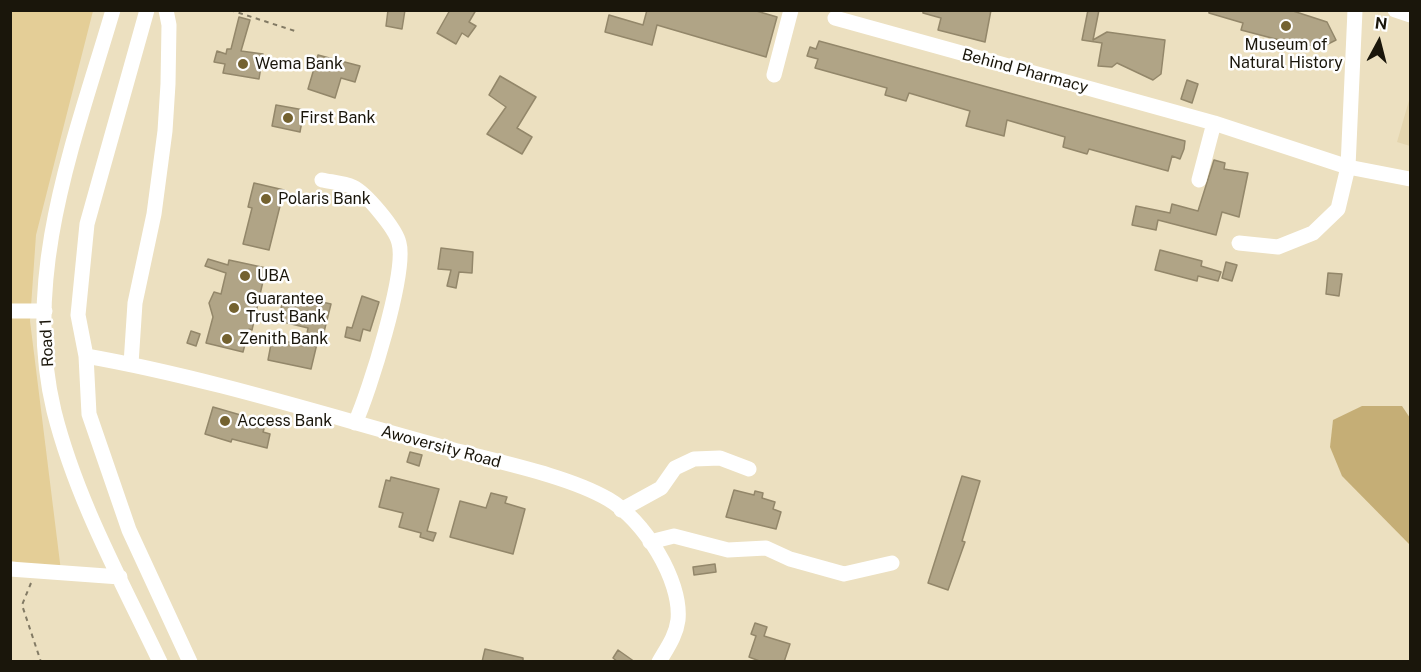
<!DOCTYPE html>
<style>
body{margin:0}
#map{position:relative;width:1421px;height:672px;overflow:hidden;background:#ece0c0;font-family:"Public Sans",sans-serif}
canvas{display:block}
.frame{position:absolute;inset:0;border:12px solid #1a160b;pointer-events:none}
.north{position:absolute;left:1349px;top:12px;width:60px;height:60px;-webkit-text-stroke:4px #fff;paint-order:stroke;rotate:7deg;font-size:16px;font-weight:700;line-height:24px;text-align:center;color:#1a160b}
.north::after{content:'';display:block;margin:auto;width:21px;height:27px;background:#1a160b;clip-path:polygon(50% 0,100% 100%,50% 72%,0 100%)}
</style>
<div id="map">
<canvas width="1421" height="672"></canvas>
<div class="frame"></div>
<div class="north">N</div>
</div>
<script>
const context = document.querySelector('canvas').getContext('2d');
context.lineJoin = 'round';
function fillPath(path, color) { context.fillStyle = color; context.fill(path, 'evenodd'); }
function strokePath(path, color, width, dash) { context.strokeStyle = color; context.lineWidth = width; context.lineCap = dash ? 'butt' : 'round'; context.setLineDash(dash || []); context.stroke(path); }
function label(font, color, halo, rows, align = 'center') {
  context.font = font + ' "Public Sans",sans-serif'; context.lineWidth = 5; context.setLineDash([]); context.textBaseline = 'middle'; context.strokeStyle = halo; context.fillStyle = color; for (const [text, x, y, turn = 0] of rows) {
    context.save(); context.translate(x, y); context.rotate((+turn || 0) * Math.PI / 180); context.textAlign = isNaN(turn) ? turn : align; if (halo) context.strokeText(text, 0, 0); context.fillText(text, 0, 0); context.restore();
  }
}
fillPath(new Path2D(`
 M 1410,97 L 1410,146 L 1397,142 Z`), '#e4d5ae');
fillPath(new Path2D(`
 M 11,11 L 93,11 L 36,235 L 30,321 L 61,571 L 11,561 Z`), '#e4ce97');
fillPath(new Path2D(`
 M 1362,406 L 1402,406 L 1410,418 L 1410,545 L 1342,476 L 1330,447 L 1333,420 Z`), '#c5ae76');
const building = new Path2D(`
 M 388,10 L 405,10 L 402,29 L 386,26 Z
 M 450,10 L 476,10 L 469,22 L 476,26 L 468,37 L 462,33 L 456,44 L 437,33 Z
 M 647,10 L 753,10 L 777,17 L 766,57 L 657,25 L 652,45 L 605,32 L 609,15 L 643,25 Z
 M 923,10 L 991,10 L 985,42 L 938,30 L 941,18 L 923,13 Z
 M 1088,10 L 1099,10 L 1093,40 L 1107,32 L 1165,40 L 1161,74 L 1153,80 L 1117,63 L 1112,67 L 1098,66 L 1102,43 L 1082,40 Z
 M 1209,10 L 1290,10 L 1327,22 L 1336,40 L 1320,48 L 1298,42 L 1289,47 L 1287,42 L 1241,30 L 1243,23 L 1209,13 Z
 M 239,17 L 250,20 L 241,51 L 263,54 L 259,79 L 223,73 L 225,64 L 214,62 L 217,51 L 226,54 L 227,49 L 231,49 Z
 M 819,41 L 1185,141 L 1184,149 L 1180,159 L 1172,156 L 1168,171 L 1089,149 L 1087,154 L 1063,147 L 1065,137 L 1007,120 L 1004,136 L 966,126 L 970,111 L 909,93 L 906,101 L 885,95 L 887,88 L 815,68 L 818,59 L 807,56 L 810,47 L 816,49 Z
 M 318,55 L 360,66 L 355,82 L 341,78 L 335,98 L 308,89 Z
 M 500,76 L 536,97 L 517,128 L 532,137 L 522,154 L 487,134 L 506,107 L 489,95 Z
 M 1187,80 L 1198,84 L 1192,103 L 1181,99 Z
 M 276,105 L 304,110 L 300,132 L 272,126 Z
 M 1214,160 L 1225,163 L 1224,169 L 1248,173 L 1239,217 L 1222,212 L 1216,235 L 1158,220 L 1156,230 L 1132,225 L 1136,206 L 1170,213 L 1172,204 L 1198,211 Z
 M 254,183 L 284,190 L 269,250 L 243,244 L 252,208 L 248,207 Z
 M 441,248 L 473,252 L 472,273 L 459,272 L 456,288 L 447,286 L 451,270 L 438,269 Z
 M 1160,250 L 1202,261 L 1201,266 L 1221,272 L 1218,281 L 1198,276 L 1197,281 L 1155,270 Z
 M 208,259 L 228,265 L 229,260 L 266,268 L 252,330 L 249,329 L 243,352 L 206,343 L 213,317 L 209,303 L 214,292 L 221,294 L 226,273 L 205,266 Z
 M 1226,262 L 1237,265 L 1232,281 L 1222,278 Z
 M 1328,273 L 1342,274 L 1339,296 L 1326,294 Z
 M 291,295 L 331,304 L 324,332 L 320,331 L 311,369 L 268,360 L 272,339 L 305,345 L 308,328 L 279,321 L 283,297 L 290,298 Z
 M 362,296 L 379,302 L 370,331 L 363,329 L 360,341 L 345,337 L 347,327 L 352,328 Z
 M 191,331 L 200,334 L 196,346 L 187,343 Z
 M 213,407 L 244,416 L 242,423 L 264,429 L 263,432 L 270,434 L 267,448 L 232,439 L 231,442 L 205,434 Z
 M 410,452 L 422,455 L 419,466 L 407,462 Z
 M 962,476 L 980,481 L 962,541 L 965,542 L 948,590 L 928,583 Z
 M 391,477 L 439,489 L 427,531 L 436,533 L 433,541 L 420,537 L 421,533 L 399,527 L 403,513 L 379,507 L 386,480 L 390,481 Z
 M 734,490 L 754,495 L 755,491 L 763,493 L 762,498 L 775,502 L 773,509 L 781,512 L 776,529 L 726,517 Z
 M 491,493 L 507,497 L 505,503 L 525,509 L 513,554 L 450,537 L 460,501 L 486,508 Z
 M 715,564 L 716,572 L 694,575 L 693,567 Z
 M 755,623 L 767,627 L 764,636 L 790,644 L 784,662 L 762,662 L 749,657 L 756,636 L 751,634 Z
 M 485,649 L 523,658 L 523,662 L 482,662 Z
 M 618,650 L 635,662 L 618,662 L 613,658 Z`);
fillPath(building, '#b0a486');
strokePath(building, '#93876a', 1.5);
strokePath(new Path2D(`
 M 230,10 L 295,31
 M 31,583 L 22,605 L 41,662`), '#827a64', 2, [4.5, 4.5]);
strokePath(new Path2D(`
 M 113,10 C 75,139 21,275 54,411 C 76,499 121,580 160,662
 M 147,10 L 87,224 L 78,315 L 86,356 L 89,414 L 129,530 L 190,662
 M 1395,10 L 1410,15
 M 835,18 L 1214,123 L 1348,167 L 1410,179
 M 774,75 L 791,10
 M 322,180 C 331,182 344,183 353,187 C 366,193 396,229 399,243 C 407,272 369,393 355,423
 M 1199,180 L 1214,123
 M 1239,243 L 1278,247 L 1313,233 L 1338,209 L 1348,167 L 1355,10
 M 10,311 L 45,311
 M 86,356 C 205,377 322,414 439,446 C 488,460 565,474 608,499 C 643,519 682,580 678,620 C 676,636 667,648 659,662
 M 131,364 L 135,303 L 154,214 L 165,131 L 168,84 L 169,25 L 166,10
 M 621,510 L 661,488 L 675,468 L 694,459 L 720,458 L 749,469
 M 650,542 L 674,536 L 728,550 L 766,548 L 790,559 L 844,574 L 892,563
 M 10,569 L 120,577`), '#fff', 15);
for (const [x, y, r, color] of [
 [1286,26,6,"#746230"],
 [243,64,6,"#746230"],
 [288,118,6,"#746230"],
 [266,199,6,"#746230"],
 [245,276,6,"#746230"],
 [234,308,6,"#746230"],
 [227,339,6,"#746230"],
 [225,421,6,"#746230"]
]) { const dot = new Path2D(); dot.arc(x, y, r, 0, 2 * Math.PI); context.fillStyle = color; context.fill(dot); strokePath(dot, '#fff', 2); }
label('16px', '#1a160b', '#fff', [
 ["Museum of",1286,45,"center"],
 ["Natural History",1286,63,"center"],
 ["Wema Bank",255,64],
 ["First Bank",300,118],
 ["Polaris Bank",278,199],
 ["UBA",257,276],
 ["Guarantee",246,299],
 ["Trust Bank",246,317],
 ["Zenith Bank",239,339],
 ["Access Bank",237,421]
], 'left');
label('16px', '#1a160b', '#fff', [
 ["Behind Pharmacy",1025,71,15],
 ["Road 1",47,343,-93],
 ["Awoversity Road",441,447,15]
]);
</script>
